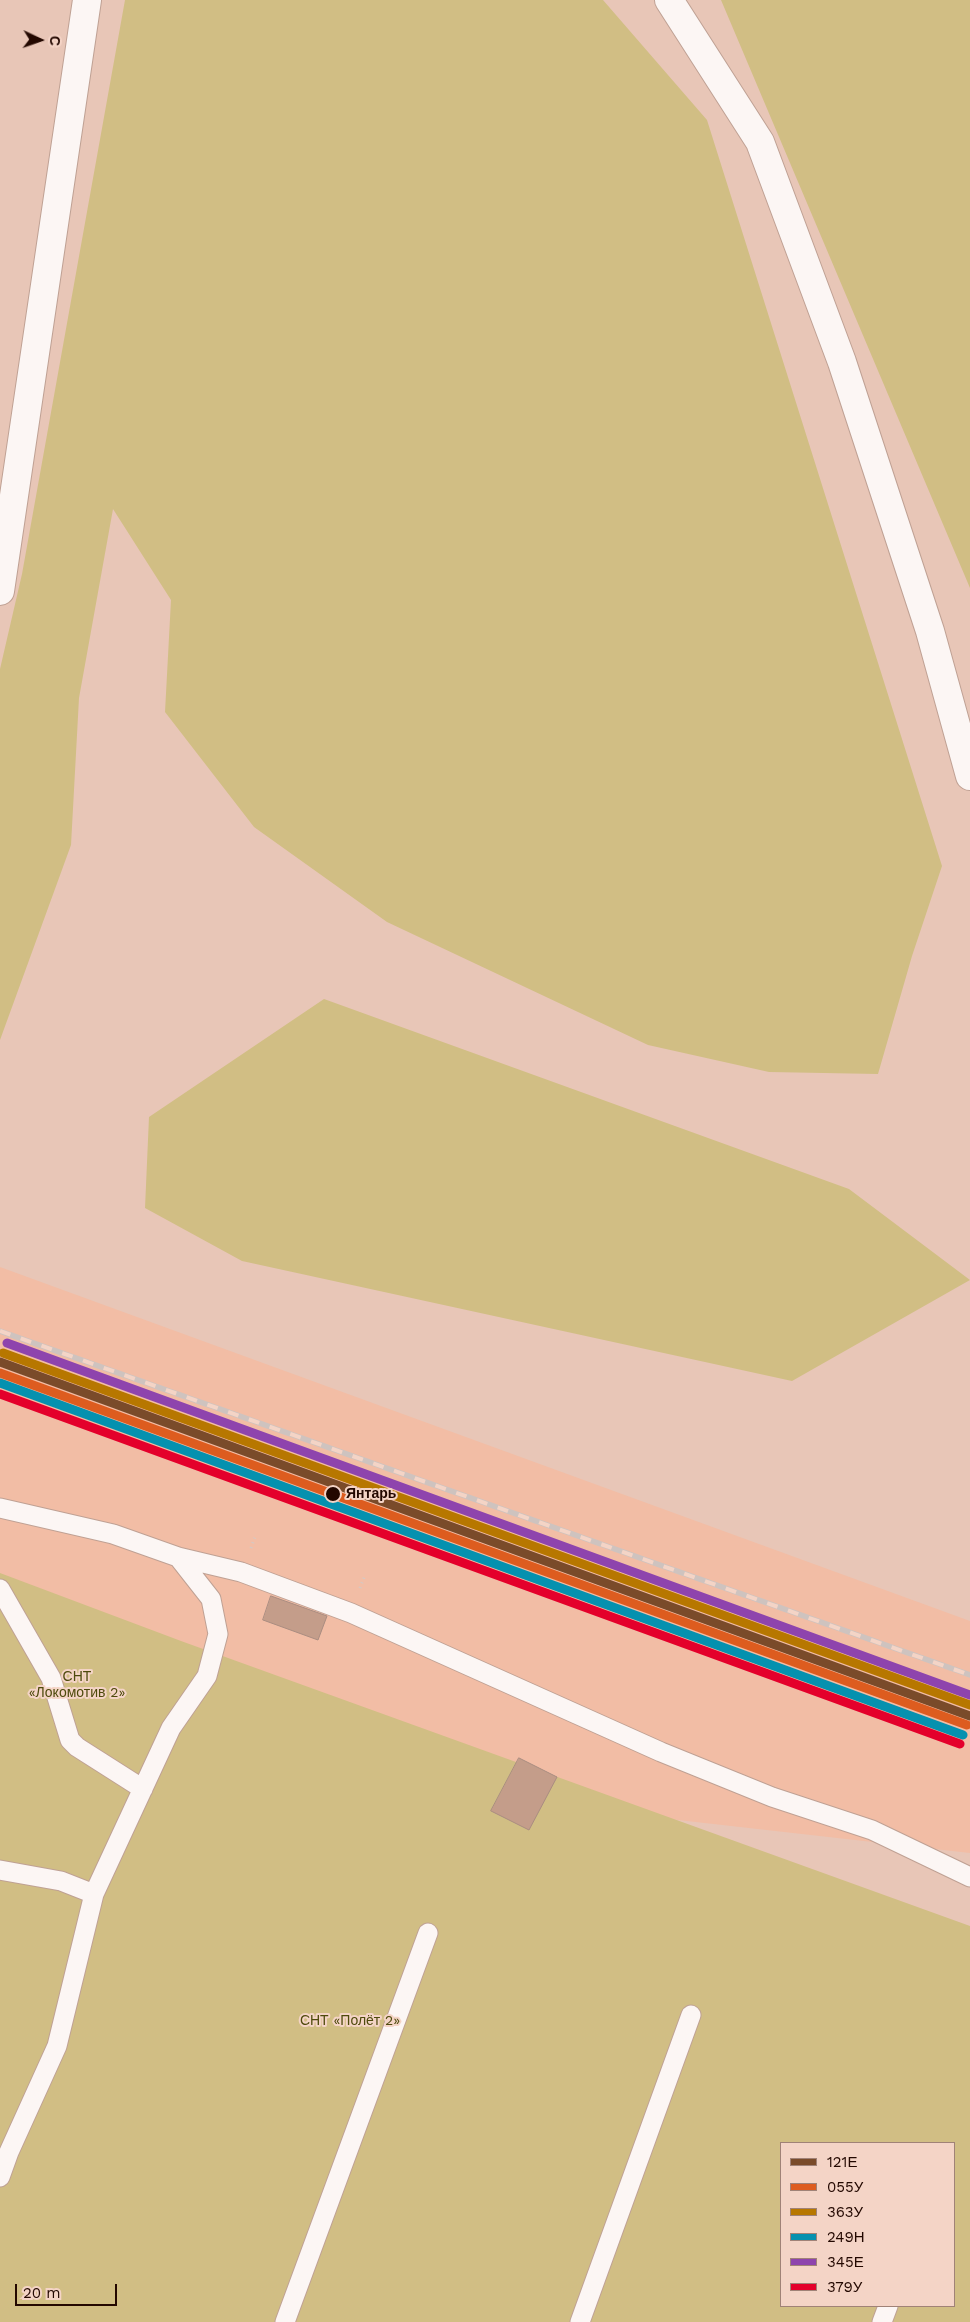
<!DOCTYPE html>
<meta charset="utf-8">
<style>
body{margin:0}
#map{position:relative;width:970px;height:2322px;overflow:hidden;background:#e8c6b7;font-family:"Work Sans",sans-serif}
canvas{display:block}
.legend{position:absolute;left:780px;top:2142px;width:175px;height:165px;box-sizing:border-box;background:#f4d4c6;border:1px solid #a08277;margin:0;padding:6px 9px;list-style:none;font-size:15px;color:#230800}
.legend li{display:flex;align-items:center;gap:10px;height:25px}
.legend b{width:25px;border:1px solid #a08277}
.north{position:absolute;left:15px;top:15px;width:50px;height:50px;-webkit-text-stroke:4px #f4d4c6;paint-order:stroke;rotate:93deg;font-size:14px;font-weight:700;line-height:20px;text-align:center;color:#230800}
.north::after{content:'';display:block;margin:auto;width:18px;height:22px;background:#230800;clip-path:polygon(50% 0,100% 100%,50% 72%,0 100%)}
.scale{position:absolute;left:15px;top:2284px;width:102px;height:22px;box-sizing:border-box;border:2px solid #230800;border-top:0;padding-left:6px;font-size:15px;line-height:18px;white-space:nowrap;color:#230800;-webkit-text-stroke:4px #f4d4c6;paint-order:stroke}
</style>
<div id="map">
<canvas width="970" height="2322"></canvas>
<ul class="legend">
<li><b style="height:6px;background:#7a4b2a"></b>121Е</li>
<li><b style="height:6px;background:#dd5c1f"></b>055У</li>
<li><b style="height:6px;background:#b77700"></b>363У</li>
<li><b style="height:6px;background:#0591af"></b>249Н</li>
<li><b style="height:6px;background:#8e44ad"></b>345Е</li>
<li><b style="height:6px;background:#e4002b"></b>379У</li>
</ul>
<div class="north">С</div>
<div class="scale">20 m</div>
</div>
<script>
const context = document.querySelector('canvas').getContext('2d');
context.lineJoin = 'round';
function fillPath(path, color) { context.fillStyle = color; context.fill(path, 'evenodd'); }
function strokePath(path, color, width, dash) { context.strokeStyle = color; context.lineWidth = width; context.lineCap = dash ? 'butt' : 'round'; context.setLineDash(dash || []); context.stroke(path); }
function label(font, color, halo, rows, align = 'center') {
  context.font = font + ' "Work Sans",sans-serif'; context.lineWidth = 4; context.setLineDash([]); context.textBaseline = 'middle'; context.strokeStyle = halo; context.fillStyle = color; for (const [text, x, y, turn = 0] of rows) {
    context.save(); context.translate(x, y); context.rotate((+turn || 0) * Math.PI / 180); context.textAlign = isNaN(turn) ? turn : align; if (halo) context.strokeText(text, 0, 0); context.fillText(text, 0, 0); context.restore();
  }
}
fillPath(new Path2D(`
 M 0,1267 L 970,1621 L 970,1853 L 209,1767 L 0,1585 Z`), '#f2bda5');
fillPath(new Path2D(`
 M 125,0 L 603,0 L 707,120 L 942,866 L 912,956 L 878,1074 L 769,1072 L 648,1045 L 387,922 L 254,827 L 165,712 L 171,600 L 113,509 L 79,698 L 71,845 L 0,1040 L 0,669 L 22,574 Z
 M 721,0 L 970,0 L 970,588 Z
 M 324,999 L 849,1189 L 970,1280 L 792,1381 L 242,1261 L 145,1208 L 149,1117 Z
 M 0,1573 L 181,1641 L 970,1926 L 970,2322 L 0,2322 ZM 781,2143 L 954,2143 L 954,2306 L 781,2306 Z`), '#d1be84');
const building = new Path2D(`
 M 271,1596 L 327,1616 L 318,1640 L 263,1620 Z
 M 519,1758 L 557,1777 L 529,1830 L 491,1811 Z`);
fillPath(building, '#c49d8a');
strokePath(building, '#aa8d81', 1);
const lane = new Path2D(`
 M 0,1508 L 113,1534 L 178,1557 L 241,1572 L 351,1613 L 661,1752 L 772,1797 L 872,1830 L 970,1877
 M 0,1589 L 51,1678 L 70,1740 L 77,1747 L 143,1789
 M 0,1870 L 61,1881 L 94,1894
 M 0,2177 L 9,2152 L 57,2046 L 94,1894 L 171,1728 L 207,1676 L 218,1634 L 211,1599 L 178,1557
 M 285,2322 L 428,1933
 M 580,2322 L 691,2015
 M 882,2322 L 888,2306`);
const secondary = new Path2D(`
 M 669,0 L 760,142 L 842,362 L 930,631 L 970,776
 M 0,591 L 87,0`);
strokePath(lane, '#bfa194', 21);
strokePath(secondary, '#bfa194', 30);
strokePath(new Path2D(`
 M 251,1548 L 256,1534
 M 360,1588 L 365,1575`), '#d4c9c5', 3, [1, 4]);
strokePath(lane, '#fcf6f4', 19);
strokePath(secondary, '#fcf6f4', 28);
const rail = new Path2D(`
 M 0,1331 L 970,1675`);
strokePath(rail, '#cec3bf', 5.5);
strokePath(rail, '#f4d4c6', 4, [11]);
strokePath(new Path2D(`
 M 0,1362 L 970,1716`), '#7a4b2a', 9);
strokePath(new Path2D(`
 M 0,1373 L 967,1725`), '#dd5c1f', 9);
strokePath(new Path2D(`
 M 3,1353 L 970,1705`), '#b77700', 9);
strokePath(new Path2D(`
 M 0,1383 L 963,1735`), '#0591af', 9);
strokePath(new Path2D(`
 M 7,1343 L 970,1695`), '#8e44ad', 9);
strokePath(new Path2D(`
 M 0,1394 L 960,1744`), '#e4002b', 9);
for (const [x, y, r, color] of [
 [333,1494,8,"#230800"]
]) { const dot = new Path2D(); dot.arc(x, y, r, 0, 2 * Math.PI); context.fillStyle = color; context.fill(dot); strokePath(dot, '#f4d4c6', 2); }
label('bold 14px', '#230800', '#f4d4c6', [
 ["Янтарь",346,1494]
], 'left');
label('14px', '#4e4a0c', '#f4d4c6', [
 ["СНТ",77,1677],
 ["«Локомотив 2»",77,1693],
 ["СНТ «Полёт 2»",350,2021]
]);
</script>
